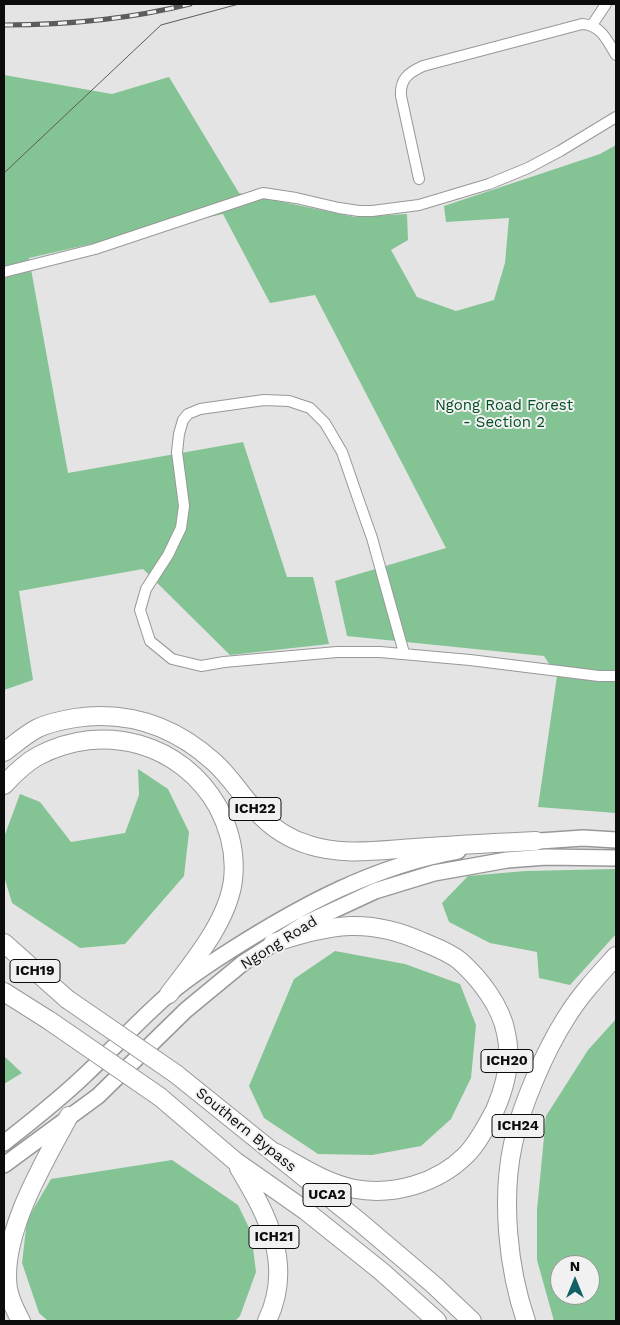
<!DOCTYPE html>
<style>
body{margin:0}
#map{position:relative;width:620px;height:1325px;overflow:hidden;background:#e4e4e5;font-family:"Work Sans",sans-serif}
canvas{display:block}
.frame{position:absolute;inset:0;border:5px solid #0c0c0c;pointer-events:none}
.north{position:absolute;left:550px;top:1255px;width:50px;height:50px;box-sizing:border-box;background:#f1f1f2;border:1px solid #959596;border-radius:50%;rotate:0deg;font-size:14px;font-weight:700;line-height:20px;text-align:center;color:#0c0c0c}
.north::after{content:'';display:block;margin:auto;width:18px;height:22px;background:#106164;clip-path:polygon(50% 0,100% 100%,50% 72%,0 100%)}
</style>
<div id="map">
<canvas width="620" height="1325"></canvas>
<div class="frame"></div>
<div class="north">N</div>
</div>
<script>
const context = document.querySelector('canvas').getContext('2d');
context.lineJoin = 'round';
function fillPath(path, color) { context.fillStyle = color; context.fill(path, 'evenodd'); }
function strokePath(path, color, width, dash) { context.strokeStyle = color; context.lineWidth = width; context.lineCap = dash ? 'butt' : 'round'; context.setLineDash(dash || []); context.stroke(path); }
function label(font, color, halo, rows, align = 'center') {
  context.font = font + ' "Work Sans",sans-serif'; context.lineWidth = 4; context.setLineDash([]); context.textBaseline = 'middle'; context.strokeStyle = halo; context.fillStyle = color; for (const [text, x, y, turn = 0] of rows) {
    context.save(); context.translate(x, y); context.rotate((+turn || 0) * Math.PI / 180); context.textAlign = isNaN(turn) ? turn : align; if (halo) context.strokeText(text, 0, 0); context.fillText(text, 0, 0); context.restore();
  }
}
fillPath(new Path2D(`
 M 4,75 L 112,94 L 169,77 L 239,193 L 355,217 L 407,214 L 408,240 L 391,250 L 417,297 L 456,311 L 494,300 L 505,263 L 509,218 L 446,222 L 444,206 L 600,154 L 616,145 L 616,813 L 538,807 L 557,676 L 544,656 L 347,636 L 335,581 L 446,548 L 315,295 L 270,303 L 223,214 L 29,258 L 68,473 L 243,442 L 287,577 L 313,577 L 329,644 L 230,655 L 143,569 L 19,591 L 33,680 L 4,690 Z
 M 138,769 L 168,789 L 189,832 L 184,876 L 125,944 L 80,948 L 12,903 L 4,876 L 4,837 L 20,794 L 40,802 L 71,842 L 125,833 L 139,795 Z
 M 616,869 L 616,934 L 570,985 L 539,978 L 537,952 L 490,943 L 449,922 L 442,903 L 468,876 L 525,871 Z
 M 335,951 L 405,964 L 460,984 L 476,1025 L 471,1078 L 451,1119 L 421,1146 L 372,1155 L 318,1154 L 264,1118 L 249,1086 L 294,979 Z
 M 616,1019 L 616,1321 L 554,1321 L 537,1260 L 537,1210 L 546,1116 L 588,1050 ZM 560,1265 L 590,1265 L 590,1295 L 560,1295 Z
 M 4,1056 L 22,1073 L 4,1084 Z
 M 172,1160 L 238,1205 L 251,1232 L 256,1272 L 240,1316 L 235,1321 L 48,1321 L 39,1313 L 22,1263 L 27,1220 L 51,1179 Z`), '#84c393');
const minor = new Path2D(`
 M 592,25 L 606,4
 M 419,179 L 401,96 C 400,79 408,73 423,66 L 582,24 C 601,25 607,40 616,55
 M 4,272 L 95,249 L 263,193 L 296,198 L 339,208 L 359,211 L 372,211 L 419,205 L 489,184 L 528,168 L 560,151 L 616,117
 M 404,653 L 372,538 L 360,504 L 342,452 L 325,423 L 310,408 L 289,401 L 264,400 L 200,409 L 188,414 L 183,420 L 179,434 L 177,452 L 184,506 L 181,528 L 168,555 L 146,589 L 140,610 L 150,641 L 172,659 L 201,666 L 224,662 L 337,652 L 380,652 L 470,660 L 599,676 L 616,676`);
const secondary = new Path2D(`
 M 525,842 L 583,838 L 616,840
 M 4,1143 C 32,1121 59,1100 85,1075 C 113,1049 140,1019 169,994 C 189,977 209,964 231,950 C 302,905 374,866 458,851
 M 4,1165 L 98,1096 L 186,1010 L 243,963 L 304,924 L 375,891 L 434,873 L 507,860 L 546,857 L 616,858`);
const trunk = new Path2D(`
 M 4,752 C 15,744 26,734 38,728 C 49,723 63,720 75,718 C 129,710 174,726 214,762 C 232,778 244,800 261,816 C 274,829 292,840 309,845 C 343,856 380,850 415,848 C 455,845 496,843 536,841
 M 4,785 C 14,774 25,763 38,756 C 103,721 182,743 218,807 C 230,830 236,854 233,880 C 228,921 193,962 169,994
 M 4,943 L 67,999
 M 273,943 C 298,935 324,927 350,926 C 377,925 399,931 423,942 C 435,947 449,952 460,961 C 480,979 501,1006 506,1033 C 512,1058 505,1087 495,1110 C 487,1125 478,1143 466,1155 C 438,1183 394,1196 355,1189 C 327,1184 300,1166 276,1153
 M 4,992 L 50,1021
 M 176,1074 L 361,1223 L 434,1285 L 472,1321
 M 160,1097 L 235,1161 L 306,1211 L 381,1271 L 437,1321
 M 239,1168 C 268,1216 294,1265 267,1321
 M 21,1321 C 16,1312 10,1299 8,1289 C 0,1235 44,1162 69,1116
 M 526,1321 C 508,1269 501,1199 513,1144 C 521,1106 545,1051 566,1018 C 580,995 598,976 616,956`);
strokePath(minor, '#989899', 12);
strokePath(secondary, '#989899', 18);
strokePath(trunk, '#989899', 20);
strokePath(minor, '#fff', 10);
strokePath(secondary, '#fff', 15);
strokePath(trunk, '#fff', 18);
strokePath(new Path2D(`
 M 4,173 L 161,25 L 239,4`), '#5b5b5b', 1);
const rail = new Path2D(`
 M 4,25 C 66,25 130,19 190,4`);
strokePath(rail, '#5b5b5b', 5);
strokePath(rail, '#f1f1f2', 3, [9]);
const trunkBridge = new Path2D(`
 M 67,999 L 176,1074
 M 50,1021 L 160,1097`);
strokePath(trunkBridge, '#989899', 20, []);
strokePath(trunkBridge, '#fff', 18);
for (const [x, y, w] of [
 [255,809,52],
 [35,971,50],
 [507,1061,52],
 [518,1126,52],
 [327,1195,48],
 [274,1237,50]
]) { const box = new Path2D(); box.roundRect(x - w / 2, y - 11.5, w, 23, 4); context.fillStyle = '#f1f1f2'; context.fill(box); strokePath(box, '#0c0c0c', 1); }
label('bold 14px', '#0c0c0c', null, [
 ["ICH22",255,809],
 ["ICH19",35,971],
 ["ICH20",507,1061],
 ["ICH24",518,1126],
 ["UCA2",327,1195],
 ["ICH21",274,1237]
]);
label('15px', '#004e23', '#f1f1f2', [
 ["Ngong Road Forest",504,406],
 ["- Section 2",504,423]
]);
label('15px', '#0c0c0c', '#f1f1f2', [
 ["Ngong Road",279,943,-32],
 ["Southern Bypass",246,1130,39]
]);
</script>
